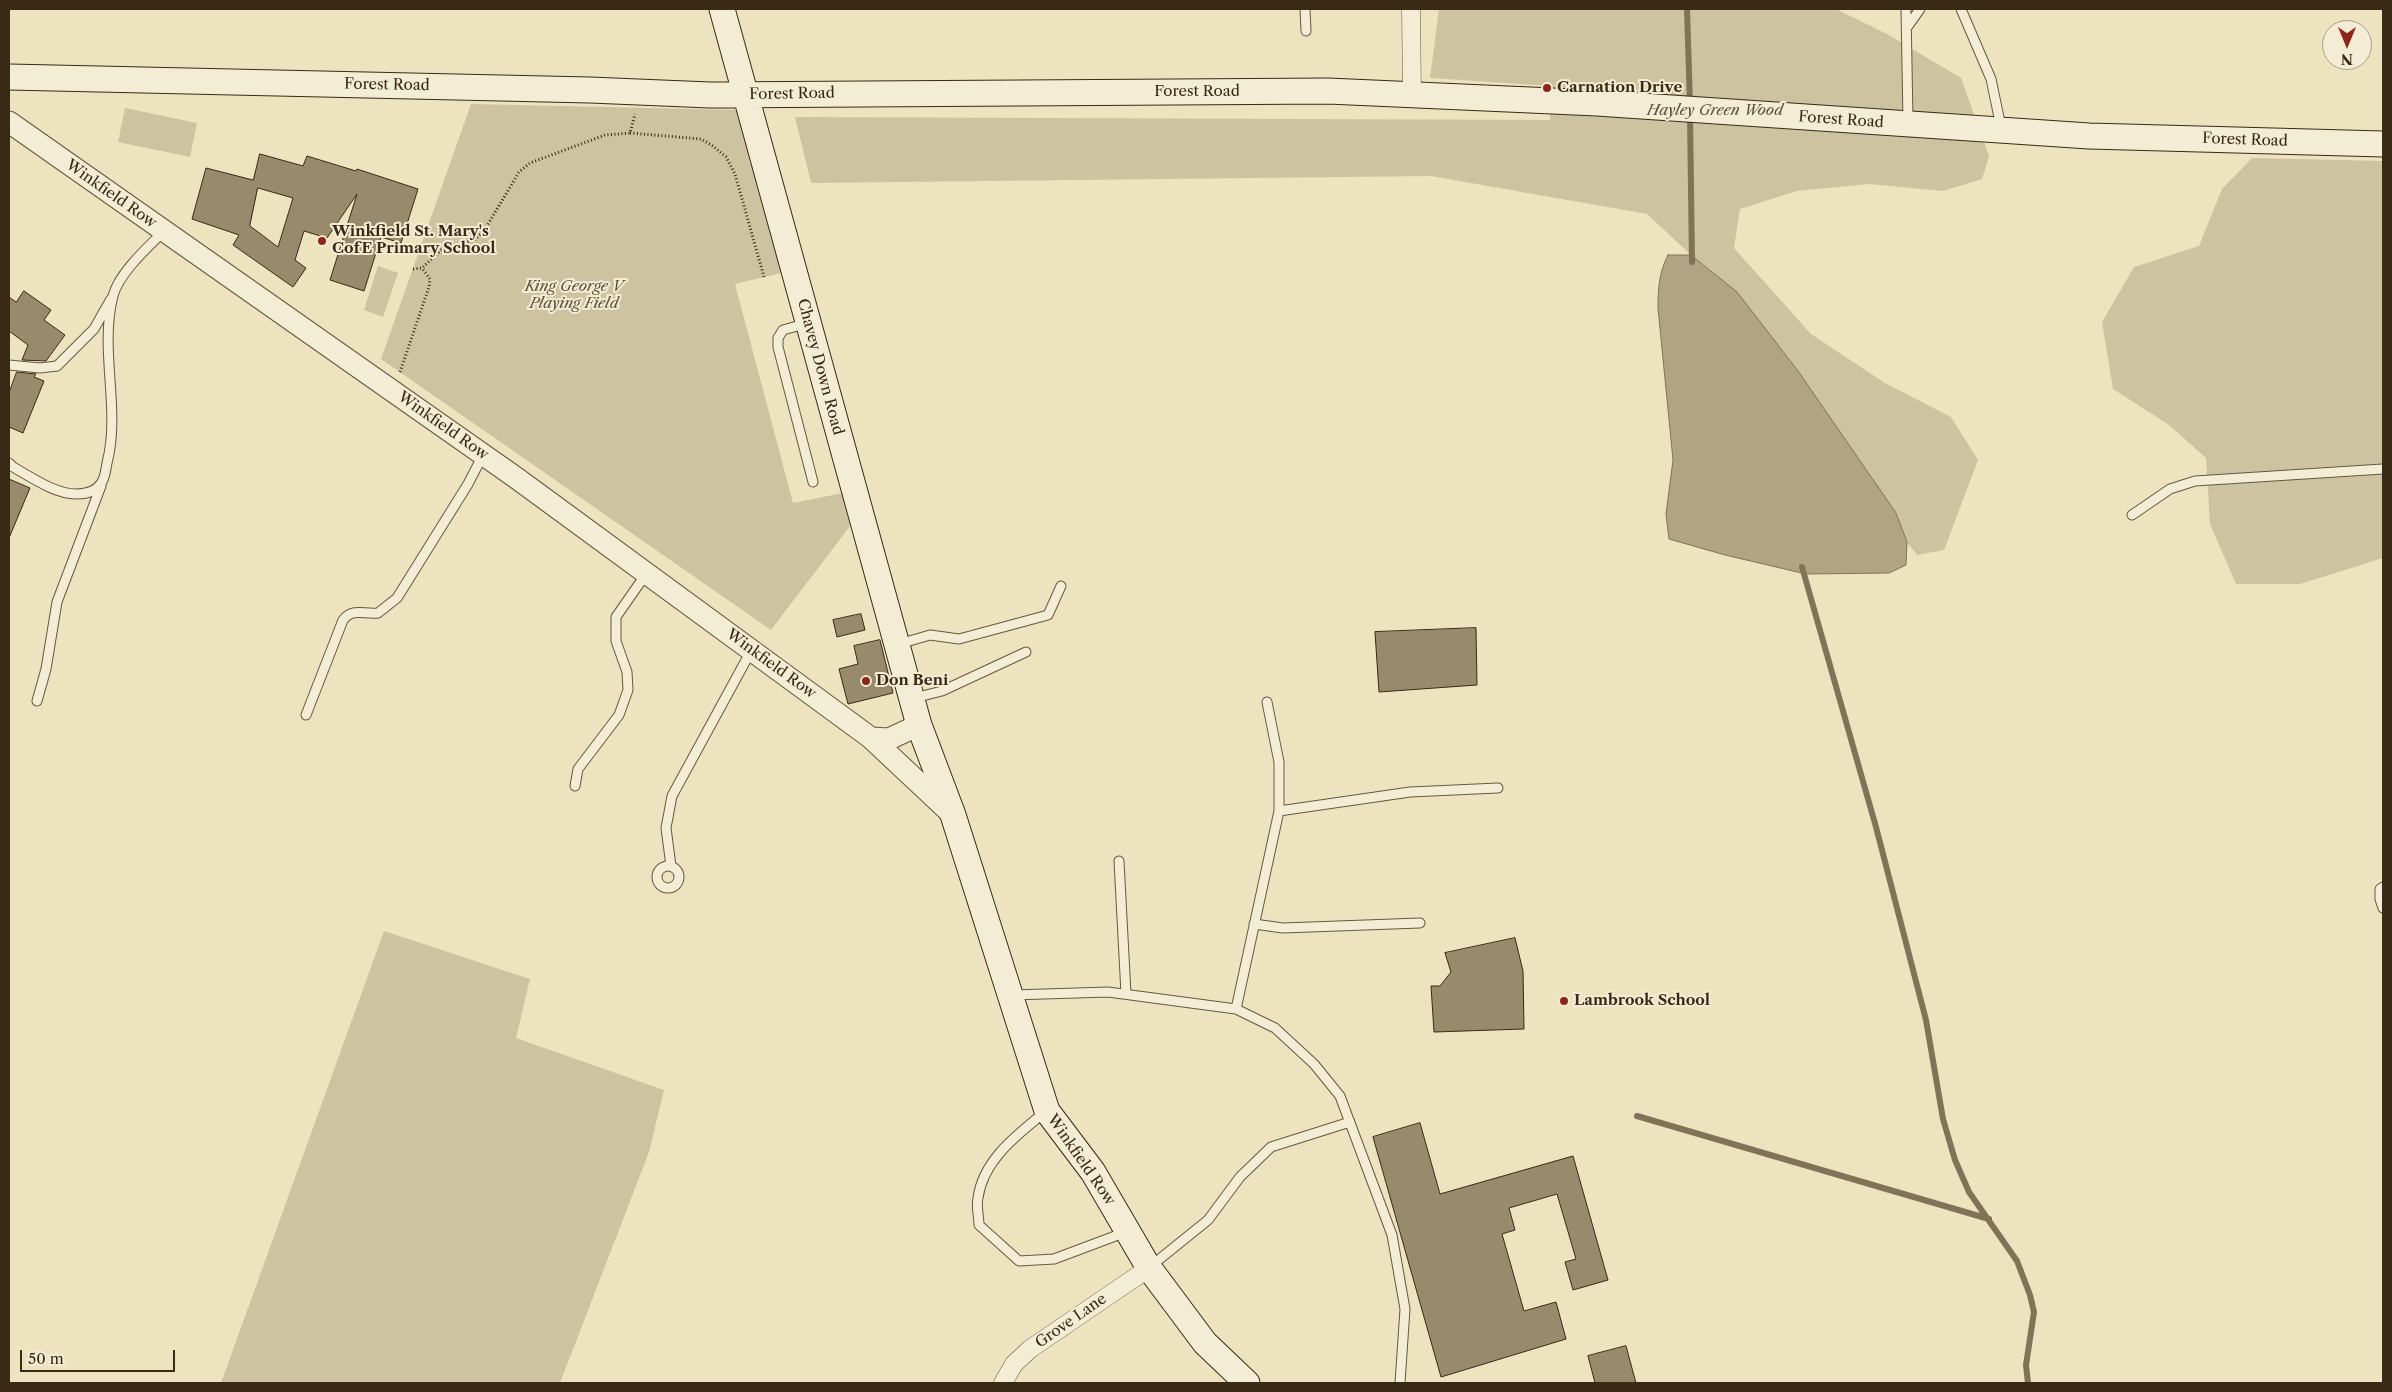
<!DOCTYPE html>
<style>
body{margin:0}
#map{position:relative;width:2392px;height:1392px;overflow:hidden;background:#ede3be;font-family:"Libre Caslon Text",serif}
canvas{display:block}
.frame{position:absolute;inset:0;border:10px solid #392915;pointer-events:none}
.north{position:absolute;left:2322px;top:20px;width:50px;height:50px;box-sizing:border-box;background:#f3edd5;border:1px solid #a99f88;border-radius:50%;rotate:180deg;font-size:14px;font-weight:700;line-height:20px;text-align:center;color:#392915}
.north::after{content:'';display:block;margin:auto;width:18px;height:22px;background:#8f2418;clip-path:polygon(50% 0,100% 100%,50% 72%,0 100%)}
.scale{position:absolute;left:20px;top:1350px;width:155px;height:22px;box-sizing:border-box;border:2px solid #392915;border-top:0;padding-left:6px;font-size:15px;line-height:18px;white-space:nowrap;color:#392915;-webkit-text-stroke:4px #f3edd5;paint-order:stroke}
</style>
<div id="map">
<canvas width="2392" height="1392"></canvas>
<div class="frame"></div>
<div class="north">N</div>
<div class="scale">50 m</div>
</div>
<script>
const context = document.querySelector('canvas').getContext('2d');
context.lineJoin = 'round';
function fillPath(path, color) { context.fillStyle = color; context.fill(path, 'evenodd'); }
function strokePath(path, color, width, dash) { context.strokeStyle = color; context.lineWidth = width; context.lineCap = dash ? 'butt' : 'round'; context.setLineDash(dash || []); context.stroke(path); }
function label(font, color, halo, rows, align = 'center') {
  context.font = font + ' "Libre Caslon Text",serif'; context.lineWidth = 4; context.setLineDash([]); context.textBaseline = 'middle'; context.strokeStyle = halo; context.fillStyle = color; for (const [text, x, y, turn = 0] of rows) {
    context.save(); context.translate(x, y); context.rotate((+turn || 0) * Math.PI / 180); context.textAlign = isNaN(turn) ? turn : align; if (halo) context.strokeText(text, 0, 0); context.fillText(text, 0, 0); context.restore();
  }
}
fillPath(new Path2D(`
 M 1439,9 L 1836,9 L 1887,34 L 1961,78 L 1989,156 L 1982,179 L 1943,191 L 1869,184 L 1797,191 L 1740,209 L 1734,248 L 1811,334 L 1885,383 L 1951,417 L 1978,460 L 1944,550 L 1917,555 L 1907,542 L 1896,513 L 1712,271 L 1691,255 L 1647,214 L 1431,176 L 811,183 L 795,117 L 1550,120 L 1550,86 L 1430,78 Z
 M 471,104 L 737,110 L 785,272 L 735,284 L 793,503 L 843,493 L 850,526 L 771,630 L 381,359 Z
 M 125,108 L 197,123 L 190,157 L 118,142 Z
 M 2252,158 L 2383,161 L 2383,558 L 2300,584 L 2236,584 L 2210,524 L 2206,458 L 2169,425 L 2113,389 L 2102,322 L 2134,267 L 2199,246 L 2222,189 Z
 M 378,266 L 398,273 L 383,317 L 364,310 Z
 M 384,931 L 530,979 L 516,1038 L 664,1090 L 649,1152 L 560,1383 L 221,1383 Z`), '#cec3a1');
const water = new Path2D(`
 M 1668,255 L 1691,255 L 1737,292 L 1798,371 L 1896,513 L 1907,542 L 1906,565 L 1889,573 L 1806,574 L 1725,555 L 1669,539 L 1666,514 L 1673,460 L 1658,308 C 1658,289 1659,272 1668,255 Z`);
fillPath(water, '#b0a485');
strokePath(water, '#807358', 1);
strokePath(new Path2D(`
 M 1687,9 L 1690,105
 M 1690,115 L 1692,262
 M 1802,567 L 1876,827 L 1926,1020 L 1943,1119 L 1955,1160 L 1969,1192 L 2017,1261 L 2030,1295 L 2034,1312 L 2026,1365 L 2028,1383
 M 1637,1116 L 1989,1219`), '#807358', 6);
const building = new Path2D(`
 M 260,154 L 303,166 L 307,156 L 356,171 L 357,169 L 418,189 L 401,243 L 381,237 L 364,291 L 330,280 L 357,194 L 327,238 L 304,231 L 295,260 L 306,268 L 293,287 L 233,245 L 239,235 L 192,219 L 206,168 L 253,180 ZM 258,188 L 293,198 L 278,247 L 250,226 Z
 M 24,291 L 51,310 L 44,320 L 65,335 L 46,361 L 22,360 L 28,345 L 9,331 L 9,297 L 16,302 Z
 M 17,372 L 36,374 L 34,377 L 44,381 L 23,433 L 9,427 L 9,393 Z
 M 9,479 L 30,488 L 9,538 Z
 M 861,614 L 865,630 L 837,637 L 833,620 Z
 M 1476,628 L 1477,685 L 1379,692 L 1375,632 Z
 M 880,640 L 893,693 L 848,704 L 839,669 L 858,664 L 854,646 Z
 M 1515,938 L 1523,971 L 1524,1029 L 1434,1032 L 1431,986 L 1440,986 L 1451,972 L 1445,953 Z
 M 1420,1123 L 1440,1194 L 1573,1156 L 1608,1280 L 1573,1290 L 1565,1262 L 1576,1259 L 1557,1194 L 1509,1208 L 1515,1230 L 1502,1234 L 1524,1311 L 1556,1302 L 1566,1339 L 1441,1377 L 1373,1137 Z
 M 1626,1346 L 1636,1383 L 1595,1383 L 1588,1356 Z`);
fillPath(building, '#978a6d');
strokePath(building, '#392915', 1);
const service = new Path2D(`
 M 1305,9 L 1306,31
 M 1906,9 L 1908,121
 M 1961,9 L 1991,79 L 2001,127
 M 1908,26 L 1920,9
 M 808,323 L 783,330 L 778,338 L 778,347 L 813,482
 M 9,365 L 40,368 L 57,366 L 94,329 L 111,299
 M 9,463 L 13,467 C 31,477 55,494 76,494 C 87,494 97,491 102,482 C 105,477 106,469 107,463 C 121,409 99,351 113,296 C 119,273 148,247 164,231
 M 2132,515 L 2170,489 L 2195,481 L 2383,469
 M 899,644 L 930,635 L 959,639 L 1048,615 L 1061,586
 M 914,698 L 942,691 L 1026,652
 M 37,701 L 46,669 L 57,602 L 101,486
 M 306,715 L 343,620 C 353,607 364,615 378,613 L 397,598 L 468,484 L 483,455
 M 575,786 L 578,769 L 619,715 L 628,690 L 627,672 L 616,641 L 616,617 L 646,574
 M 1279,811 L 1410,792 L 1498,788
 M 1119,861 L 1126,994
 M 671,866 L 666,828 L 672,796 L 751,651
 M657 877a11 11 0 1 1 22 0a11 11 0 1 1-22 0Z
 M 2383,887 L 2380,889 L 2380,899 L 2383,908
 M 1254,924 L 1283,928 L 1420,923
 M 1012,995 L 1108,992 L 1236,1009 L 1275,1028 L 1314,1064 L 1340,1096 L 1392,1235 L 1405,1309 L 1400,1383
 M 1236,1009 L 1279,811 L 1279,762 L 1267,702
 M 1045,1112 C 1017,1135 983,1160 978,1198 C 976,1206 979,1217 979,1225 L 1019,1261 L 1054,1259 L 1126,1232
 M 1151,1266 L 1208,1220 L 1240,1177 L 1271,1147 L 1350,1122`);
const minor = new Path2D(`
 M 1411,9 L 1412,96
 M 1003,1383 L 1014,1364 L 1030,1349 L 1149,1268`);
const tertiary = new Path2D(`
 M 9,122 L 515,477 L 871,738 L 889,739 L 919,725
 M 871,738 L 953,815`);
const secondary = new Path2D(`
 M 722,9 L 919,725 L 953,815 L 1047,1111 L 1093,1172 L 1149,1268 L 1205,1343 L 1247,1383
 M 9,77 L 590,90 L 710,95 L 1328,91 L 1597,103 L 2089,136 L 2383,144`);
strokePath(service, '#66583f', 11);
strokePath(minor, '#66583f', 19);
strokePath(tertiary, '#66583f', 23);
strokePath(secondary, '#392915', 27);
strokePath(new Path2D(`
 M 630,133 L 701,139 L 713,146 L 726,157 L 735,174 L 764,277
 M 413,269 L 422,268 L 441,250 L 474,240 L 484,231 L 519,172 L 530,163 L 605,135 L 630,133 L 635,114
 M 400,372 L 429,287 L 430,279 L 422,268`), '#392915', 3, [1, 2.5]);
strokePath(service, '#f3edd5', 9);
strokePath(minor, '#f3edd5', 18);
strokePath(tertiary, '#f3edd5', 21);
strokePath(secondary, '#f3edd5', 25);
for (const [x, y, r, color] of [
 [1547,88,5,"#8f2418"],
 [322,241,5,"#8f2418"],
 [866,681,5,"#8f2418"],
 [1564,1001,5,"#8f2418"]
]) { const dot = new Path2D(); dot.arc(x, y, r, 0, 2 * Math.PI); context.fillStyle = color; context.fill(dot); strokePath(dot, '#f3edd5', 2); }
label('15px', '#392915', '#f3edd5', [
 ["Forest Road",387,85,1],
 ["Forest Road",1197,92],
 ["Forest Road",792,94,-1],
 ["Forest Road",1841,120,4],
 ["Forest Road",2245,140,2],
 ["Winkfield Row",111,194,35],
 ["Chavey Down Road",820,367,75],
 ["Winkfield Row",443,426,35],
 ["Winkfield Row",771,664,36],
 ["Winkfield Row",1081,1160,55],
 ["Grove Lane",1071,1321,-35]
]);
label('bold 15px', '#392915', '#f3edd5', [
 ["Carnation Drive",1557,88],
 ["Winkfield St. Mary's",332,232],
 ["CofE Primary School",332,249],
 ["Don Beni",876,681],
 ["Lambrook School",1574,1001]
], 'left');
label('italic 15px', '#5e5038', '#f3edd5', [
 ["Hayley Green Wood",1715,111],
 ["King George V",574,287],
 ["Playing Field",574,304]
]);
</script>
